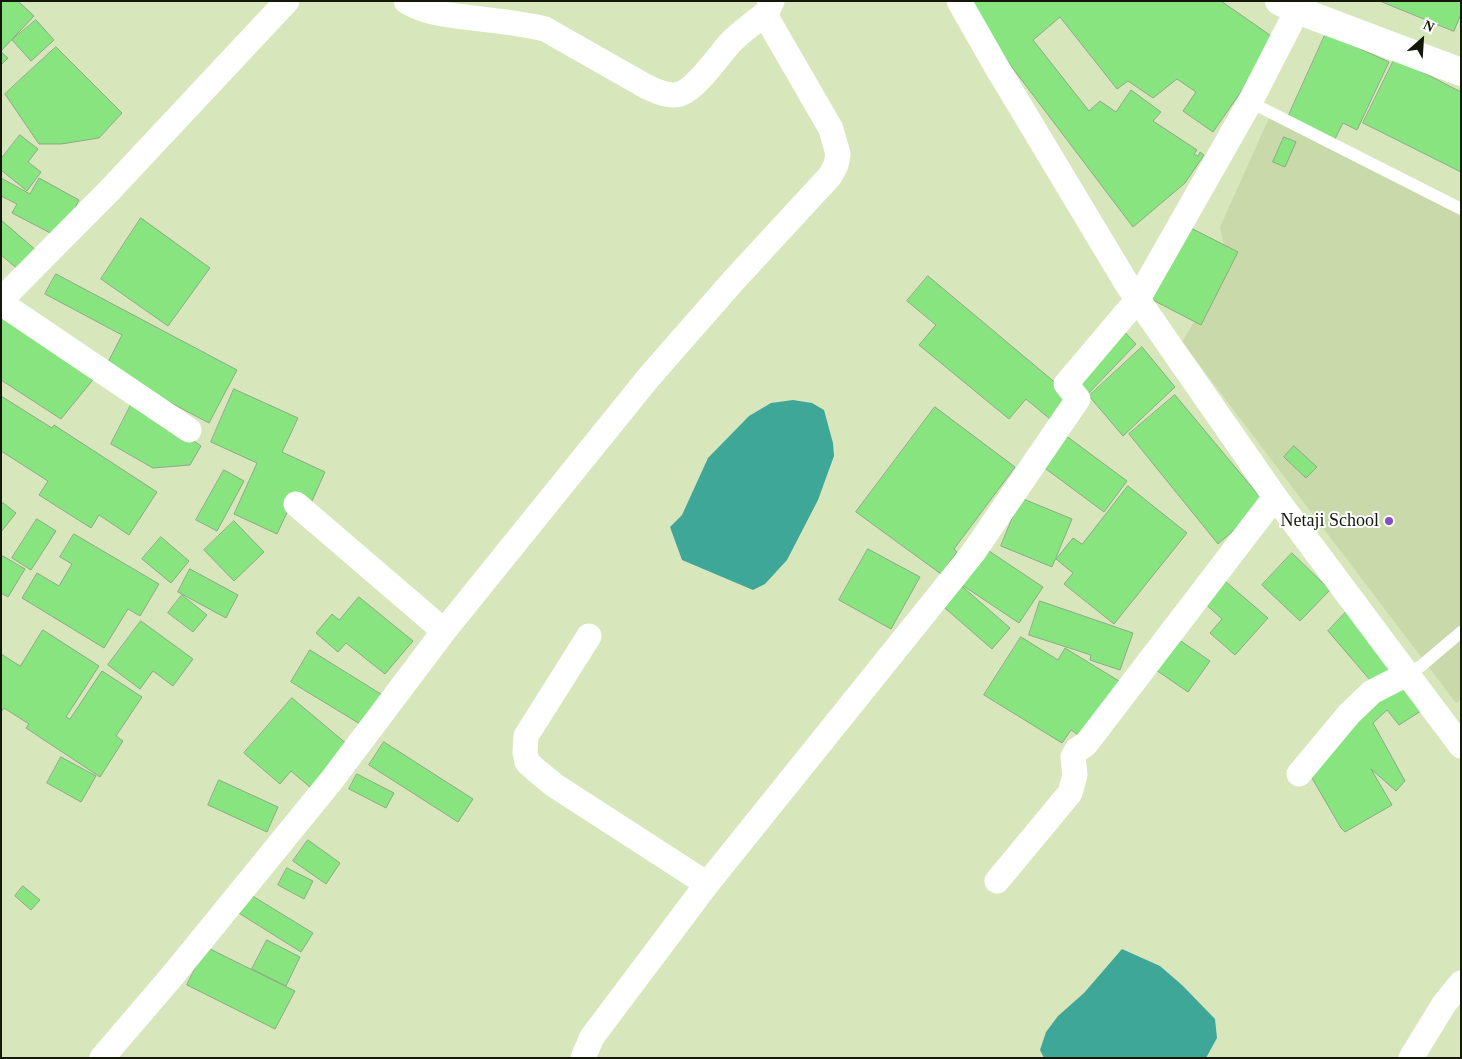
<!DOCTYPE html>
<style>
body{margin:0}
#map{position:relative;width:1462px;height:1059px;overflow:hidden;background:#d8e6bc;font-family:Georgia,serif}
canvas{display:block}
.frame{position:absolute;inset:0;border:2px solid #131809;pointer-events:none}
.north{position:absolute;left:1397px;top:15px;width:50px;height:50px;-webkit-text-stroke:4px #fff;paint-order:stroke;rotate:26deg;font-size:14px;font-weight:700;line-height:20px;text-align:center;color:#131809}
.north::after{content:'';display:block;margin:auto;width:18px;height:22px;background:#131809;clip-path:polygon(50% 0,100% 100%,50% 72%,0 100%)}
</style>
<div id="map">
<canvas width="1462" height="1059"></canvas>
<div class="frame"></div>
<div class="north">N</div>
</div>
<script>
const context = document.querySelector('canvas').getContext('2d');
context.lineJoin = 'round';
function fillPath(path, color) { context.fillStyle = color; context.fill(path, 'evenodd'); }
function strokePath(path, color, width, dash) { context.strokeStyle = color; context.lineWidth = width; context.lineCap = dash ? 'butt' : 'round'; context.setLineDash(dash || []); context.stroke(path); }
function label(font, color, halo, rows, align = 'center') {
  context.font = font + ' Georgia,serif'; context.lineWidth = 4; context.setLineDash([]); context.textBaseline = 'middle'; context.strokeStyle = halo; context.fillStyle = color; for (const [text, x, y, turn = 0] of rows) {
    context.save(); context.translate(x, y); context.rotate((+turn || 0) * Math.PI / 180); context.textAlign = isNaN(turn) ? turn : align; if (halo) context.strokeText(text, 0, 0); context.fillText(text, 0, 0); context.restore();
  }
}
fillPath(new Path2D(`
 M 1269,118 L 1461,214 L 1461,700 L 1456,703 L 1182,342 L 1228,264 L 1220,227 Z`), '#cad9aa');
fillPath(new Path2D(`
 M 793,400 L 812,403 L 824,410 L 833,443 L 834,456 L 818,500 L 787,560 L 765,584 L 753,590 L 682,560 L 670,527 L 682,515 L 708,458 L 749,416 L 771,403 Z
 M 1122,949 L 1160,966 L 1182,985 L 1215,1019 L 1217,1038 L 1206,1058 L 1044,1058 L 1040,1050 L 1046,1032 L 1058,1016 L 1084,993 Z`), '#3ea798');
const building = new Path2D(`
 M 1,1 L 18,1 L 34,16 L 1,51 Z
 M 971,1 L 1221,1 L 1277,40 L 1213,132 L 1183,111 L 1196,92 L 1177,79 L 1153,98 L 1128,81 L 1117,89 L 1060,17 L 1033,40 L 1089,111 L 1100,101 L 1116,112 L 1131,90 L 1161,112 L 1153,121 L 1197,150 L 1194,154 L 1198,156 L 1200,152 L 1204,155 L 1185,183 L 1133,227 L 983,29 Z
 M 1380,1 L 1461,1 L 1461,14 L 1454,31 Z
 M 36,20 L 54,40 L 31,61 L 12,40 Z
 M 1326,33 L 1389,62 L 1357,130 L 1343,123 L 1335,139 L 1288,117 Z
 M 56,47 L 122,113 L 99,138 L 61,144 L 39,144 L 5,94 Z
 M 1,52 L 8,58 L 1,65 Z
 M 1395,58 L 1461,92 L 1461,172 L 1363,123 Z
 M 20,135 L 38,149 L 28,162 L 41,172 L 27,191 L 1,170 L 1,159 Z
 M 1284,137 L 1296,142 L 1285,167 L 1273,162 Z
 M 1,178 L 30,194 L 39,178 L 79,200 L 60,238 L 12,213 L 17,204 L 1,196 Z
 M 141,218 L 210,268 L 168,326 L 101,279 Z
 M 1,220 L 37,251 L 19,270 L 1,255 Z
 M 1185,225 L 1238,252 L 1201,325 L 1147,297 Z
 M 56,274 L 237,370 L 209,423 L 105,368 L 122,335 L 45,294 Z
 M 928,276 L 1070,395 L 1050,419 L 1026,399 L 1009,419 L 919,345 L 936,325 L 907,301 Z
 M 7,315 L 96,376 L 61,419 L 1,380 L 1,322 Z
 M 1120,327 L 1136,344 L 1085,397 L 1072,385 Z
 M 1142,347 L 1175,387 L 1123,436 L 1089,396 Z
 M 234,389 L 298,418 L 282,452 L 325,472 L 308,510 L 292,502 L 277,534 L 234,514 L 257,463 L 211,442 Z
 M 1175,395 L 1265,503 L 1218,544 L 1129,434 Z
 M 1,396 L 52,428 L 54,425 L 157,492 L 129,535 L 99,515 L 91,528 L 39,495 L 48,481 L 1,451 Z
 M 134,399 L 201,446 L 190,465 L 153,468 L 111,444 Z
 M 935,407 L 1015,467 L 954,549 L 957,552 L 941,574 L 856,512 Z
 M 1065,435 L 1127,481 L 1104,512 L 1042,466 Z
 M 1294,446 L 1317,467 L 1306,478 L 1284,457 Z
 M 224,470 L 244,481 L 217,531 L 196,520 Z
 M 1128,486 L 1187,533 L 1114,624 L 1064,584 L 1073,573 L 1056,559 L 1073,538 L 1082,544 Z
 M 1021,498 L 1072,519 L 1052,567 L 1001,546 Z
 M 3,503 L 16,513 L 1,532 L 1,505 Z
 M 37,519 L 56,531 L 31,570 L 12,558 Z
 M 234,521 L 264,552 L 234,581 L 204,550 Z
 M 74,534 L 159,584 L 140,616 L 128,609 L 104,648 L 22,598 L 37,573 L 59,586 L 72,564 L 60,557 Z
 M 161,537 L 189,561 L 171,583 L 142,559 Z
 M 983,547 L 1043,587 L 1019,623 L 959,583 Z
 M 868,549 L 920,577 L 891,629 L 839,600 Z
 M 1292,553 L 1330,590 L 1300,621 L 1262,585 Z
 M 3,556 L 25,569 L 8,597 L 1,593 L 1,559 Z
 M 190,569 L 238,595 L 226,618 L 178,592 Z
 M 1219,576 L 1268,618 L 1235,655 L 1210,633 L 1222,619 L 1200,599 Z
 M 956,581 L 1010,628 L 992,649 L 938,602 Z
 M 182,595 L 207,615 L 193,632 L 168,613 Z
 M 359,597 L 413,641 L 385,674 L 346,643 L 338,652 L 316,633 L 332,614 L 339,620 Z
 M 1040,601 L 1133,633 L 1120,670 L 1090,660 L 1091,655 L 1029,635 Z
 M 1348,610 L 1396,667 L 1376,687 L 1328,631 Z
 M 141,621 L 193,659 L 173,686 L 153,671 L 140,689 L 108,665 Z
 M 43,630 L 99,666 L 66,717 L 70,719 L 102,671 L 142,697 L 116,736 L 123,741 L 100,777 L 26,728 L 29,724 L 4,708 L 1,712 L 1,654 L 20,666 Z
 M 1021,637 L 1058,660 L 1065,648 L 1119,681 L 1083,738 L 1071,730 L 1062,743 L 984,695 Z
 M 1175,637 L 1210,661 L 1188,692 L 1153,668 Z
 M 310,650 L 384,696 L 365,727 L 291,682 Z
 M 1398,682 L 1421,711 L 1399,725 L 1387,710 L 1373,723 L 1405,781 L 1396,791 L 1371,769 L 1392,805 L 1345,832 L 1341,828 L 1309,773 L 1306,770 Z
 M 292,698 L 348,745 L 311,788 L 291,771 L 280,784 L 244,753 Z
 M 384,742 L 473,799 L 458,822 L 369,765 Z
 M 61,757 L 96,776 L 81,802 L 47,783 Z
 M 357,774 L 394,793 L 386,808 L 349,789 Z
 M 219,780 L 278,807 L 267,832 L 208,805 Z
 M 308,840 L 340,863 L 326,884 L 293,861 Z
 M 287,868 L 313,881 L 304,899 L 278,885 Z
 M 23,886 L 40,900 L 31,910 L 15,896 Z
 M 246,892 L 313,933 L 301,952 L 234,910 Z
 M 267,940 L 300,957 L 286,986 L 252,969 Z
 M 206,947 L 295,991 L 275,1029 L 187,985 Z`);
fillPath(building, '#87e47e');
strokePath(building, '#8ca988', 1);
strokePath(new Path2D(`
 M 1250,102 L 1461,209
 M 1407,674 L 1421,666 L 1461,632`), '#fff', 12);
strokePath(new Path2D(`
 M 406,1 C 426,14 450,15 473,18 C 497,21 521,23 545,29 L 647,87 C 658,92 668,97 680,94 C 697,88 719,55 731,42 C 742,31 755,22 767,12
 M 959,1 L 996,66 L 1127,284 L 1275,497 L 1461,746
 M 1,300 L 109,191 L 287,1
 M 1,303 L 189,430
 M 296,504 L 444,631
 M 589,636 L 526,736 L 525,752 L 527,762 L 537,771 L 554,785 L 707,884
 M 1299,774 L 1349,714 L 1372,692 L 1407,674
 M 997,881 L 1070,793 L 1075,775 L 1073,757 L 1077,750 L 1086,744 L 1275,497
 M 102,1058 L 173,975 L 331,781 L 444,631 L 649,377 L 734,280 L 830,176 L 836,165 L 838,154 L 831,129 L 768,20 L 767,12 L 772,1
 M 583,1058 L 592,1037 L 707,884 L 973,553 L 1078,399 L 1066,384 L 1138,299 L 1250,102 L 1302,1
 M 1411,1058 L 1444,1004 L 1461,983`), '#fff', 25);
strokePath(new Path2D(`
 M 1279,1 L 1297,10 L 1461,72`), '#fff', 28);
for (const [x, y, r, color] of [
 [1389,521,5,"#864fc6"]
]) { const dot = new Path2D(); dot.arc(x, y, r, 0, 2 * Math.PI); context.fillStyle = color; context.fill(dot); strokePath(dot, '#fff', 2); }
label('18px', '#131809', '#fff', [
 ["Netaji School",1379,521]
], 'right');
</script>
